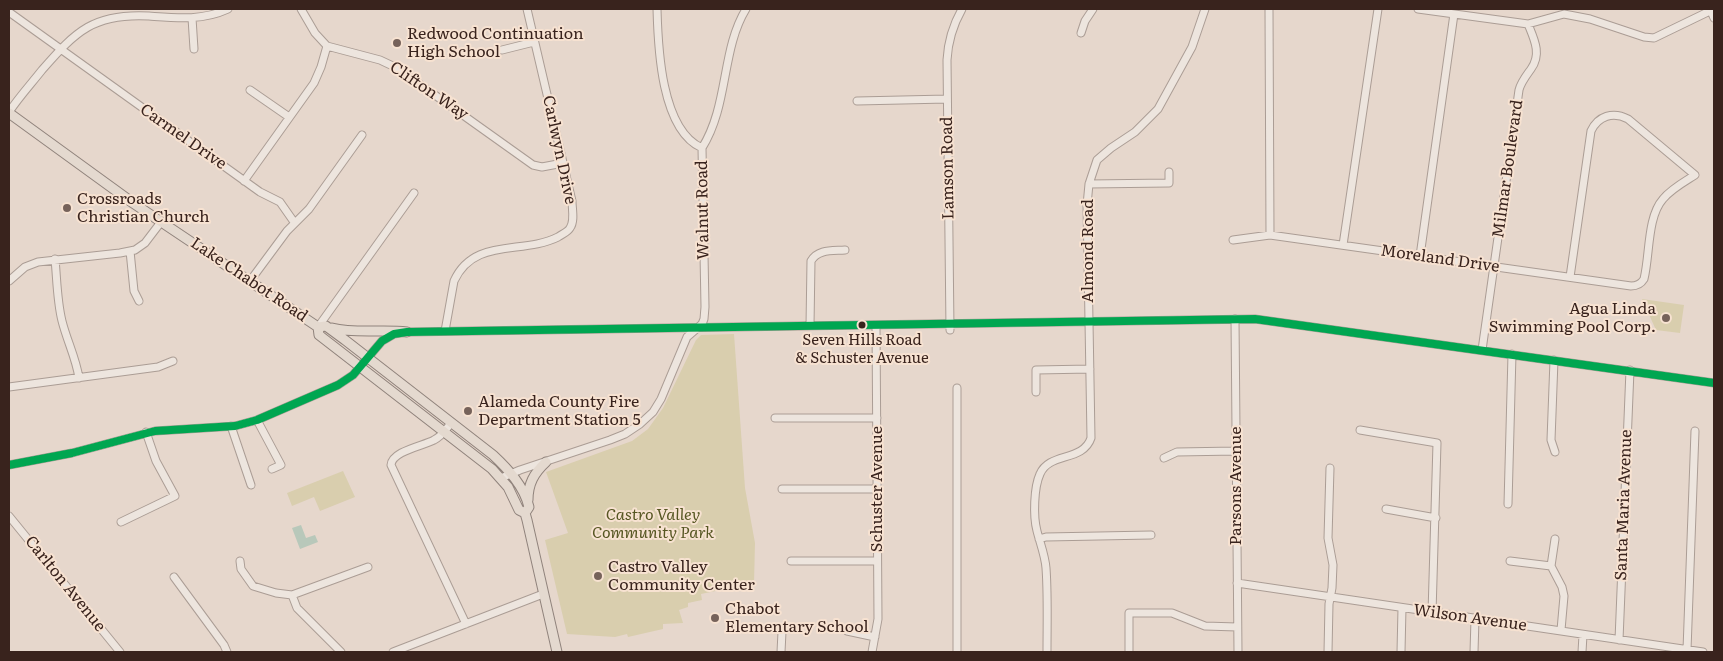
<!DOCTYPE html>
<style>
body{margin:0}
#map{position:relative;width:1723px;height:661px;overflow:hidden;background:#e6d7cc;font-family:Literata,serif}
canvas{display:block}
.frame{position:absolute;inset:0;border:10px solid #39231d;pointer-events:none}
</style>
<div id="map">
<canvas width="1723" height="661"></canvas>
<div class="frame"></div>
</div>
<script>
const context = document.querySelector('canvas').getContext('2d');
context.lineJoin = 'round';
function fillPath(path, color) { context.fillStyle = color; context.fill(path, 'evenodd'); }
function strokePath(path, color, width, dash) { context.strokeStyle = color; context.lineWidth = width; context.lineCap = dash ? 'butt' : 'round'; context.setLineDash(dash || []); context.stroke(path); }
function label(font, color, halo, rows, align = 'center') {
  context.font = font + ' Literata,serif'; context.lineWidth = 4; context.setLineDash([]); context.textBaseline = 'middle'; context.strokeStyle = halo; context.fillStyle = color; for (const [text, x, y, turn = 0] of rows) {
    context.save(); context.translate(x, y); context.rotate((+turn || 0) * Math.PI / 180); context.textAlign = isNaN(turn) ? turn : align; if (halo) context.strokeText(text, 0, 0); context.fillText(text, 0, 0); context.restore();
  }
}
fillPath(new Path2D(`
 M 1642,299 L 1684,305 L 1680,333 L 1656,330 Z
 M 734,334 L 745,488 L 755,543 L 754,583 L 701,594 L 702,600 L 688,603 L 688,607 L 679,610 L 683,623 L 663,624 L 663,629 L 628,637 L 627,634 L 615,637 L 567,634 L 545,540 L 568,533 L 546,472 L 632,441 L 648,429 L 663,408 L 696,340 L 701,335 Z
 M 343,471 L 355,497 L 320,511 L 314,497 L 292,506 L 287,493 Z`), '#d9ceae');
fillPath(new Path2D(`
 M 301,525 L 306,538 L 315,535 L 318,542 L 300,549 L 292,528 Z`), '#b8c8ba');
const minor = new Path2D(`
 M 301,9 L 315,33 L 327,46 L 380,60 L 397,68 L 533,165 L 542,167 L 563,163
 M 657,9 C 658,47 661,130 702,148
 M 1269,9 L 1270,235
 M 1418,9 L 1528,24 L 1564,14 L 1590,19 L 1644,37 L 1654,38 L 1714,9
 M 1710,9 L 1714,18
 M 9,12 L 260,192 L 280,202 L 294,222
 M 192,18 L 194,49
 M 1081,33 L 1085,21 L 1093,9
 M 502,50 L 534,42
 M 250,90 L 289,117
 M 857,101 L 947,99
 M 9,112 C 19,97 31,84 42,70 C 76,31 94,13 149,16 C 176,18 202,21 228,9
 M 244,181 L 314,83 L 321,67 L 327,46
 M 1089,184 L 1169,183 L 1169,172
 M 1233,240 L 1270,235 L 1631,286 C 1637,286 1641,284 1644,279 C 1650,255 1647,217 1663,199 C 1671,189 1684,182 1695,175 L 1628,119 C 1613,111 1598,116 1591,131 L 1570,277
 M 1343,245 L 1378,9
 M 130,251 L 134,291 L 139,301
 M 1420,256 L 1454,14
 M 55,259 C 57,280 57,301 62,321 C 67,341 76,358 79,378
 M 9,281 L 25,267 L 38,262 L 120,253 L 135,250 L 145,243 L 161,222
 M 250,281 L 287,231 L 309,209 L 362,135
 M 1235,319 L 1238,652
 M 810,326 L 811,261 C 818,249 832,251 845,250
 M 318,327 L 414,193
 M 950,330 L 947,60 C 948,41 953,25 962,9
 M 445,331 L 454,281 C 474,237 522,255 558,237 C 562,234 568,232 570,228 C 575,221 572,209 572,201 L 527,9
 M 1482,350 L 1519,90 C 1521,82 1526,76 1531,69 C 1542,54 1534,39 1528,24
 M 1554,360 L 1551,440 L 1555,452
 M 9,387 L 158,367 L 173,361
 M 957,388 L 957,652
 M 1036,392 L 1036,370 L 1090,369
 M 775,418 L 877,418
 M 257,420 L 281,465 L 272,469
 M 451,423 C 446,429 442,436 434,440 C 423,446 392,451 391,465 L 466,624
 M 231,426 L 251,485
 M 1360,430 L 1437,443 L 1432,613
 M 1164,458 L 1177,452 L 1236,451
 M 9,465 L 72,453 L 155,431 L 235,426 L 257,420 L 338,385 L 353,375 L 382,341 L 394,334 L 407,332 L 1255,319 L 1714,383
 M 501,478 L 520,470 L 610,440 L 625,434 L 640,424 L 653,412 L 661,399 L 687,337 L 702,324 L 704,319 L 705,307 L 702,148 C 729,105 721,50 746,9
 M 782,489 L 877,489
 M 1508,504 L 1512,354
 M 1386,509 L 1436,518
 M 9,516 L 120,652
 M 121,522 L 175,496 L 156,461 L 146,432
 M 1039,539 L 1046,537 L 1151,535
 M 1555,539 L 1551,566 L 1562,587 L 1564,596 L 1561,630
 M 240,561 L 241,569 L 253,586 L 276,593 L 292,595 L 368,567
 M 791,561 L 877,561
 M 1510,561 L 1551,566
 M 174,577 L 224,645 L 227,652
 M 1237,583 L 1703,652
 M 292,595 L 297,608 L 341,652
 M 847,631 L 875,637
 M 1619,640 L 1630,370
 M 1687,650 L 1695,431
 M 393,652 L 543,594
 M 781,652 L 782,632
 M 872,652 L 878,619 L 876,325
 M 1047,652 C 1047,624 1048,596 1046,568 C 1045,555 1040,543 1037,531 C 1033,516 1034,487 1040,474 C 1049,452 1083,462 1091,438 L 1087,205 L 1089,184 L 1097,160 L 1111,148 L 1135,132 L 1158,109 L 1192,47 L 1205,9
 M 1129,652 L 1129,613 L 1172,613 L 1205,626 L 1237,627
 M 1328,652 L 1329,604 L 1332,588 L 1333,565 L 1328,538 L 1330,468
 M 1401,652 L 1402,608
 M 1474,652 L 1475,619
 M 1582,652 L 1583,635`);
const major = new Path2D(`
 M 9,113 L 133,203 L 318,327 L 326,326 L 345,340 L 493,455 C 508,469 524,486 529,507 L 525,513
 M 318,327 L 319,335 L 492,469 L 508,487 L 519,510 L 525,513 L 527,520 L 557,652
 M 332,328 C 355,334 383,329 407,332
 M 528,500 C 528,484 534,473 546,462`);
strokePath(minor, '#ab9d95', 9);
strokePath(major, '#90837c', 11);
strokePath(minor, '#ede5de', 7);
strokePath(major, '#e4d9cf', 9);
strokePath(new Path2D(`
 M 9,465 L 72,453 L 155,431 L 235,426 L 257,420 L 338,385 L 353,375 L 382,341 L 394,334 L 407,332 L 1255,319 L 1714,383`), '#00a651', 8);
for (const [x, y, r, color] of [
 [397,43,5,"#76625a"],
 [67,208,5,"#76625a"],
 [1666,318,5,"#76625a"],
 [862,325,4.5,"#39231d"],
 [468,411,5,"#76625a"],
 [598,576,5,"#76625a"],
 [715,618,5,"#76625a"]
]) { const dot = new Path2D(); dot.arc(x, y, r, 0, 2 * Math.PI); context.fillStyle = color; context.fill(dot); strokePath(dot, '#f7e2d1', 2); }
label('15px', '#39231d', '#f7e2d1', [
 ["Seven Hills Road",862,341],
 ["& Schuster Avenue",862,359]
]);
label('16px', '#39231d', '#f7e2d1', [
 ["Redwood Continuation",407,34],
 ["High School",407,52],
 ["Crossroads",77,199],
 ["Christian Church",77,217],
 ["Agua Linda",1656,309,"right"],
 ["Swimming Pool Corp.",1656,327,"right"],
 ["Alameda County Fire",478,402],
 ["Department Station 5",478,420],
 ["Castro Valley",608,567],
 ["Community Center",608,585],
 ["Chabot",725,609],
 ["Elementary School",725,627]
], 'left');
label('16px', '#39231d', '#f7e2d1', [
 ["Clifton Way",429,91,34],
 ["Carmel Drive",183,137,35],
 ["Carlwyn Drive",559,150,78],
 ["Lamson Road",948,168,-91],
 ["Milmar Boulevard",1508,169,-82],
 ["Walnut Road",703,210,-91],
 ["Almond Road",1088,251,-90],
 ["Moreland Drive",1440,259,8],
 ["Lake Chabot Road",249,280,34],
 ["Parsons Avenue",1236,486,-90],
 ["Schuster Avenue",877,489,-90],
 ["Santa Maria Avenue",1624,505,-88],
 ["Carlton Avenue",65,584,51],
 ["Wilson Avenue",1470,618,8]
]);
label('italic 16px', '#565622', '#f7e2d1', [
 ["Castro Valley",653,515],
 ["Community Park",653,533]
]);
</script>
